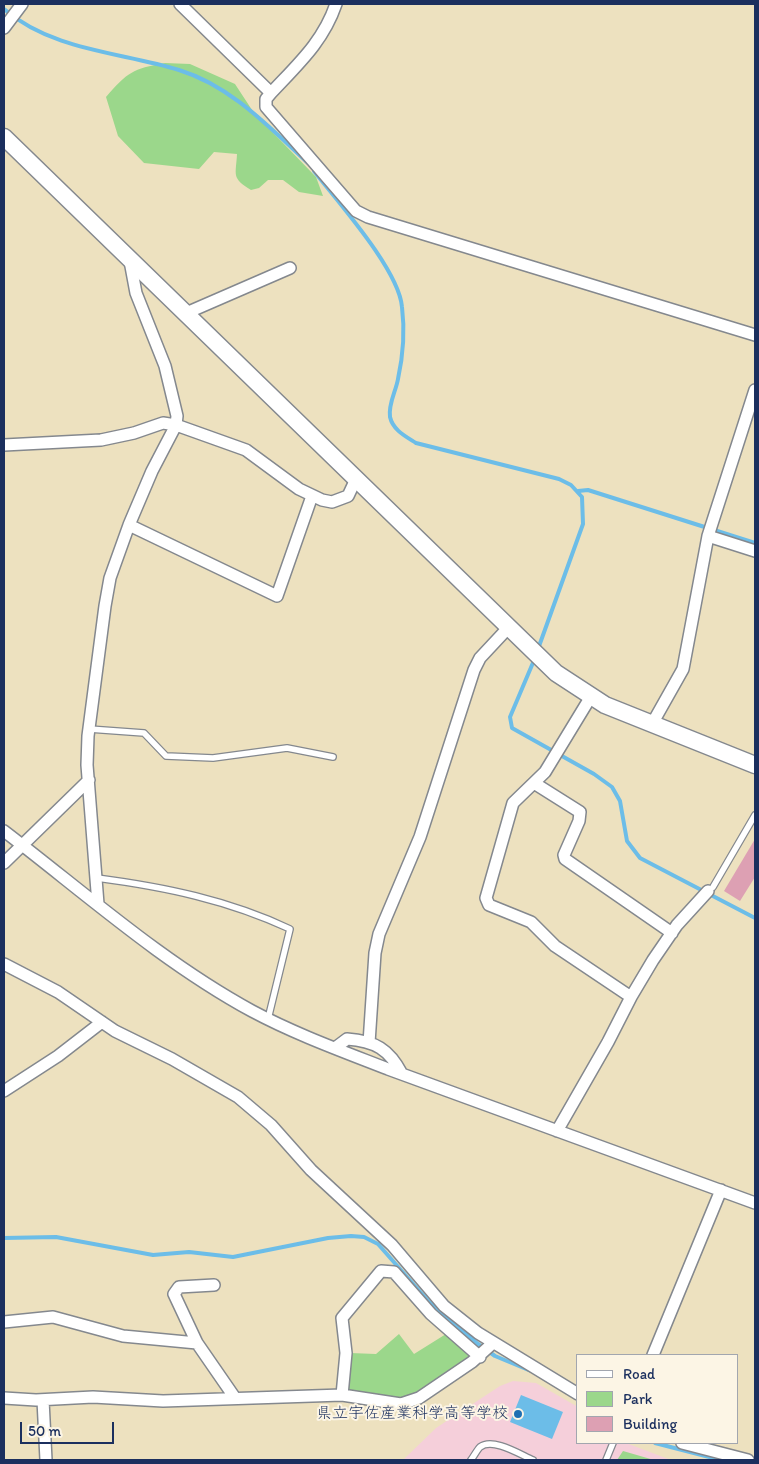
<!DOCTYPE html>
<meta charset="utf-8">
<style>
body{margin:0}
#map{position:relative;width:759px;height:1464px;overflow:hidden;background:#ede1bf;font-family:Itim,sans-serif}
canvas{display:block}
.frame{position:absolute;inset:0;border:5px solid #1b2f5e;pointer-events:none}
.legend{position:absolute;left:576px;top:1354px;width:162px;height:90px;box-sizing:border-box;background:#fcf5e5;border:1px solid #a2a6af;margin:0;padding:6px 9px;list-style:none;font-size:15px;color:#1b2f5e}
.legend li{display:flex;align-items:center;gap:10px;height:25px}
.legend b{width:25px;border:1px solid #a2a6af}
.scale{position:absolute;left:20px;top:1422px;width:94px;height:22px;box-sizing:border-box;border:2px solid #1b2f5e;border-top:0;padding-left:6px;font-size:15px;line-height:18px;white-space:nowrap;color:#1b2f5e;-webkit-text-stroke:4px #fcf5e5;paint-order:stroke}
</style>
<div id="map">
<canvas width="759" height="1464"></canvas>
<div class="frame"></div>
<ul class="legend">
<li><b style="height:6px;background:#fff"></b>Road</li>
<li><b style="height:14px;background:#9bd78b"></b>Park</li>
<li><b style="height:14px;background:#dda0b3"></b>Building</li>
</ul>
<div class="scale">50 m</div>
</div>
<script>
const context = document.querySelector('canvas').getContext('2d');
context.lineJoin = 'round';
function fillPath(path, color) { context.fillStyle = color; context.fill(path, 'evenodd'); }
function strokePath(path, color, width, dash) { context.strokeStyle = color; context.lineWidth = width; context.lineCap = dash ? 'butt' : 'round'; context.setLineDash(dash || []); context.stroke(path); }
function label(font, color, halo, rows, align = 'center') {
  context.font = font + ' Itim,"Klee One",sans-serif'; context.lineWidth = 4; context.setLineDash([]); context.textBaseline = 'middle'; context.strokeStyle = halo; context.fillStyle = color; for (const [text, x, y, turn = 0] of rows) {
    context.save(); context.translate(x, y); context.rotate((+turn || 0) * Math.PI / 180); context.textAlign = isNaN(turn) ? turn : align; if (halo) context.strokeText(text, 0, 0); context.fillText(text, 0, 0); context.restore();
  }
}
fillPath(new Path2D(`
 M 513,1381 L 536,1383 L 578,1407 L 578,1443 L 626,1443 L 671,1460 L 403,1460 L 436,1428 L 500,1386 Z`), '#f5cfda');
fillPath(new Path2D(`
 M 165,63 L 190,64 L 235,84 L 254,113 L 316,177 L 323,196 L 299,192 L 283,180 L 268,180 L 259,188 L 251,190 C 231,178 236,175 237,154 L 214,152 L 199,169 L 144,163 L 118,136 L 106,97 C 128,72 132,69 165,63 Z
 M 399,1334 L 414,1354 L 446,1334 L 469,1356 L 469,1362 C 446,1376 417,1401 389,1398 C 375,1396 362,1391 347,1390 L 350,1353 L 376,1354 Z
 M 623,1451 L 654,1460 L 617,1460 Z`), '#9bd78b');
fillPath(new Path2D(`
 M 521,1395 L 563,1412 L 552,1439 L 510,1422 Z`), '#6cbde8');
strokePath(new Path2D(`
 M 4,9 C 53,51 120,52 179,70 C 231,86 269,127 308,163
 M 314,171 C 338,202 399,270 402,307 C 405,331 403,356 398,379 C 396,391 388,404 390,417 C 393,430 405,436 416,443 L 559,479 L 571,485 L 582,497 L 583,524 L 538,649
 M 578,491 L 588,490 L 755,543
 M 535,658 L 510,717 L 512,728 L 594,774 L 612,787 L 620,801 L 627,841 L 640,858 L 755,918
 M 4,1238 L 56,1237 L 153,1255 L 189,1252 L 233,1257 L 328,1238 L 351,1236 L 364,1237 L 378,1244 L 429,1302 L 478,1344 L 495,1356 L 531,1371
 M 655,1443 L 721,1460`), '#6cbde8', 4);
fillPath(new Path2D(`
 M 755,839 L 755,877 L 740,901 L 724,891 Z`), '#dda0b3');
const lane = new Path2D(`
 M 89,729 L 144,733 L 166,756 L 213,758 L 287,748 L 333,757
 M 97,878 C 165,887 228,900 290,929 L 268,1019
 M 713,887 L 755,815
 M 471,1460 C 474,1456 477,1450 480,1447 C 493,1437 521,1455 533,1460
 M 606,1460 L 613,1443`);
const street = new Path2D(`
 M 180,4 L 271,93
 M 336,4 C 323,42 298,64 271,93 L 266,99 L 266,107 L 356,211 L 368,217 L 755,335
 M 4,28 L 22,4
 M 184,314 L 290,268
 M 4,445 L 101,440 L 134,433 L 163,423 L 176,425 L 246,450 L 299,489 L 322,500 L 332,502 L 348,496 L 356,479
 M 129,525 L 277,596 L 312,496
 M 708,536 L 755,551
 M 590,698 L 545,772 L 513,803 L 486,898 L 489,905 L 531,922 L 555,946 L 631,997
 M 652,724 L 683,669 L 708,536 L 755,390
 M 534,783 L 580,812 L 579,821 L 564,855 L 565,859 L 672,933
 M 4,831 C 85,893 162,962 252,1011 C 295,1034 342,1051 388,1069 L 755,1203
 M 4,863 L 89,780
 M 98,904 L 87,765 L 88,736 L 105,606 L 110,578 L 129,525 L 152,471 L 176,425 L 177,416 L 165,366 L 136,293 L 130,261
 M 4,964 L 58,992 L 115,1031 L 172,1059 L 238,1097 L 271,1125 L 311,1170 L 392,1245 L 444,1306 L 478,1333 L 578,1394
 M 369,1043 L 375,953 L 379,934 L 420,837 L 474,670 L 480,658 L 508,628
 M 335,1048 L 347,1039 C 375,1041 389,1049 402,1074
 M 4,1091 L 58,1056 L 102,1022
 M 557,1131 L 608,1042 L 631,997 L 653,960 L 677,925 L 708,891
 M 214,1285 L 179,1287 L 174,1294 L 197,1343 L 235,1398
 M 4,1322 L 53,1317 L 123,1336 L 197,1343
 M 653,1355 L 721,1190
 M 342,1395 L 346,1353 L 342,1318 L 381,1271 L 394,1272 L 431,1314 L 480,1357
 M 4,1398 L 36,1400 L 93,1397 L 163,1401 L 342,1395 L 401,1404 L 419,1398 L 472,1362 L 493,1343
 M 43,1400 L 46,1460
 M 682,1443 L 748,1460`);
const secondary = new Path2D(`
 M 4,137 L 556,673 L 605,705 L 755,765`);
strokePath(lane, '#84888e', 8);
strokePath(street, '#84888e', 14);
strokePath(secondary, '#84888e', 19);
strokePath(lane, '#fff', 5.5);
strokePath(street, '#fff', 11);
strokePath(secondary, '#fff', 16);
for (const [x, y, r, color] of [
 [518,1414,5,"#1f6fb2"]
]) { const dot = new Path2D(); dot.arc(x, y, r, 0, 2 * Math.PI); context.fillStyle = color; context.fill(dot); strokePath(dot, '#fcf5e5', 2); }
label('16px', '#1b2f5e', '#fcf5e5', [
 ["県立宇佐産業科学高等学校",508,1414]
], 'right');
</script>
